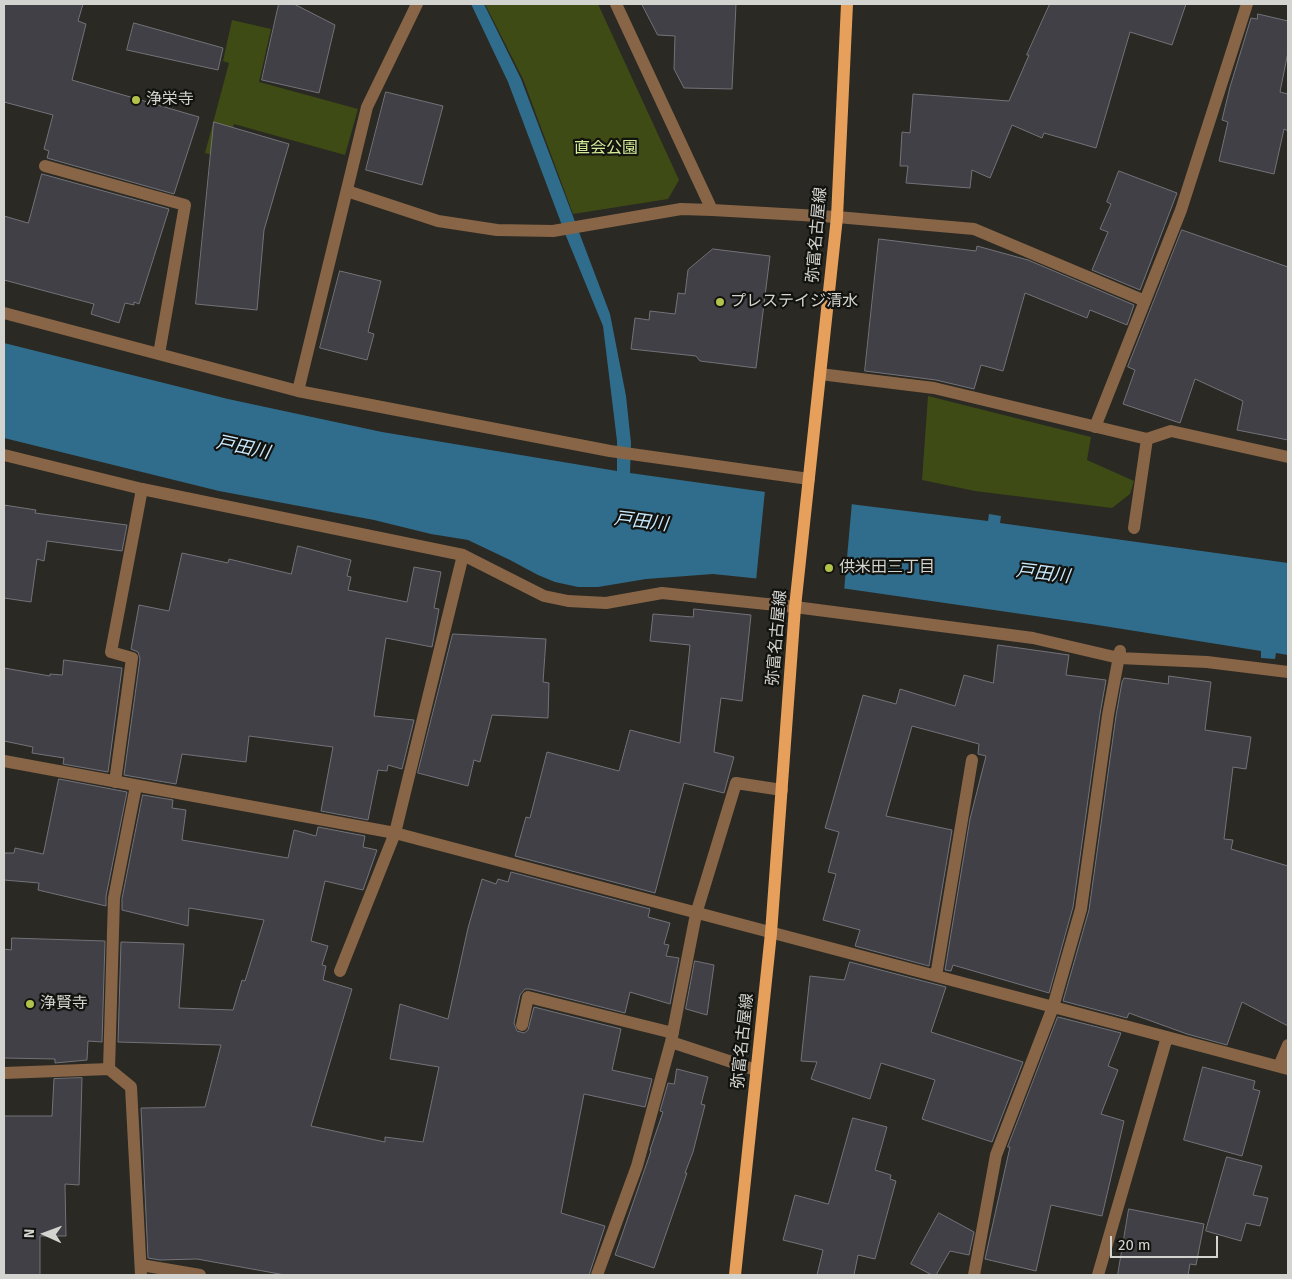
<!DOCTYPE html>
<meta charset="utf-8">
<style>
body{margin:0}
#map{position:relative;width:1292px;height:1279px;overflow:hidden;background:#2a2923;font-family:"Fira Sans",sans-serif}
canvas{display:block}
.frame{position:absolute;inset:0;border:5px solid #d3d3cf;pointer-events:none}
.north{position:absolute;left:20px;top:1209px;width:50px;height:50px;-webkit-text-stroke:4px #12120f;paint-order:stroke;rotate:272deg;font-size:14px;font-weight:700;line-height:20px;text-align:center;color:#d3d3cf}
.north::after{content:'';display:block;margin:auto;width:18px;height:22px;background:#d3d3cf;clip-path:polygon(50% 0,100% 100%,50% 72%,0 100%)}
.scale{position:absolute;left:1110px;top:1236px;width:108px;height:22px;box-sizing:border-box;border:2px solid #d3d3cf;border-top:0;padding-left:6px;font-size:15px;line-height:18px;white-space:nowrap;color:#d3d3cf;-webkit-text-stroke:4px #12120f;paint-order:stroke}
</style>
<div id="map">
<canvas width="1292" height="1279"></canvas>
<div class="frame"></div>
<div class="north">N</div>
<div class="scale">20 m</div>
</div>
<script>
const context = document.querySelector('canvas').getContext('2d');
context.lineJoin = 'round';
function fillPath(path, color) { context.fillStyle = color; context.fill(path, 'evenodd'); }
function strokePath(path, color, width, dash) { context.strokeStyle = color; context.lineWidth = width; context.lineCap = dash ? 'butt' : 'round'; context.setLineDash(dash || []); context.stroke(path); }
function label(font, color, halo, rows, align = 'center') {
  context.font = font + ' "Fira Sans","Noto Sans JP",sans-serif'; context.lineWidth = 4.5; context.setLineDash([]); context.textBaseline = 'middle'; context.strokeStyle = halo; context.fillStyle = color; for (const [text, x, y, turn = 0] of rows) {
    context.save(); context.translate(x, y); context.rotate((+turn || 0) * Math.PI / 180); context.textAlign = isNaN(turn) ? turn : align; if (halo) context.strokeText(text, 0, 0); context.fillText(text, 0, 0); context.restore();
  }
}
fillPath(new Path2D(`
 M 485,4 L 598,4 L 679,180 L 668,199 L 573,214 L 523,79 Z
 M 232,20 L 271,29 L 259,82 L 358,109 L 345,155 L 234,124 L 224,158 L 205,153 L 229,63 L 223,61 Z
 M 928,396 L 1091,437 L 1087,460 L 1134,481 L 1130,494 L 1112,508 L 975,491 L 922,480 Z`), '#3e4b14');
fillPath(new Path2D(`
 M 471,4 L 484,4 L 521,79 L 610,314 L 626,396 L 631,443 L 630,473 L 858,505 L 988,521 L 989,514 L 1001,516 L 1000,523 L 1288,563 L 1288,655 L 1276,653 L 1275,659 L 1261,658 L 1261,651 L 1091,624 L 820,585 L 713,574 L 646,579 L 598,587 L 578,587 L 555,582 L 538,575 L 510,560 L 468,540 L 431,534 L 374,520 L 219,491 L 4,438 L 4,343 L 228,399 L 382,432 L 617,471 L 617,441 L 603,326 L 566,236 L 508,82 Z`), '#306d8c');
fillPath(new Path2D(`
 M 765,490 L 852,502 L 844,591 L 756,581 Z`), '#2a2923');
const building = new Path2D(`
 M 4,4 L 83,4 L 78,21 L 86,24 L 72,80 L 199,117 L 174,194 L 47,158 L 49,151 L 44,149 L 53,115 L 4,102 Z
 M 279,4 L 294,4 L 335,25 L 319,93 L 262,80 Z
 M 642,4 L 736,4 L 732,89 L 684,88 L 674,69 L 675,36 L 658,35 Z
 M 1050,4 L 1186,4 L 1172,45 L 1130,32 L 1096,148 L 1044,133 L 1042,138 L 1012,125 L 990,178 L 972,170 L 970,188 L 906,183 L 908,166 L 900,166 L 902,132 L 910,133 L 913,94 L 1009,101 L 1029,55 L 1027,55 Z
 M 1258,14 L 1288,21 L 1288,52 L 1280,92 L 1288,94 L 1288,131 L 1284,129 L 1274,174 L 1219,161 L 1228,122 L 1222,120 L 1230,87 L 1251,18 L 1257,19 Z
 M 134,23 L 223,48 L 218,70 L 127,50 Z
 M 386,92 L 443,106 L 422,185 L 366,170 Z
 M 214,122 L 289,144 L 264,230 L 257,310 L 196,304 Z
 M 1119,171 L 1177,193 L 1140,290 L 1092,270 L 1108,232 L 1100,229 L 1111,204 L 1107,202 Z
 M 42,174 L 169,209 L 139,304 L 134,302 L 134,305 L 125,303 L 119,323 L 91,314 L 94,304 L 4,280 L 4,216 L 28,223 Z
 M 1182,230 L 1288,267 L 1288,440 L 1237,430 L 1243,401 L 1195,379 L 1180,423 L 1123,404 L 1135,370 L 1128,367 Z
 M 879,239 L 976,251 L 977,246 L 1028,260 L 1134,305 L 1127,325 L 1090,310 L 1087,318 L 1025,293 L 1003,371 L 981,365 L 974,389 L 936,380 L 865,371 Z
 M 713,249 L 770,256 L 756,368 L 700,361 L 696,356 L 631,349 L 635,318 L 649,320 L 650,311 L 675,314 L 678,293 L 685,294 L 688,270 Z
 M 340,271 L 381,281 L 368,332 L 374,334 L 367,360 L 320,348 Z
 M 4,505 L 36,510 L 35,513 L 50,515 L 127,525 L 122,551 L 47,541 L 44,561 L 37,559 L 31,602 L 4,598 Z
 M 298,546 L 351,560 L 347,576 L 351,577 L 348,590 L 407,602 L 414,567 L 441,572 L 434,608 L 439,609 L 432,647 L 386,638 L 374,716 L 414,720 L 402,769 L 388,765 L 387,771 L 378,770 L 368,820 L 321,811 L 333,747 L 249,736 L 246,762 L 182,754 L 176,784 L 124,775 L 140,659 L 138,652 L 131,649 L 139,605 L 169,611 L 182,553 L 228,563 L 229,559 L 291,574 Z
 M 694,609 L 751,615 L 742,701 L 721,698 L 714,752 L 734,757 L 724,793 L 684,783 L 655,893 L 515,856 L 526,817 L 530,818 L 547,752 L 619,771 L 630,730 L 680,743 L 690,645 L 650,641 L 653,614 L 693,617 Z
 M 453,634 L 546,639 L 543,682 L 549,683 L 548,718 L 492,715 L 480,762 L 474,760 L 468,786 L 418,773 Z
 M 998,645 L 1069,655 L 1066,675 L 1106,680 L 1100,714 L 1073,907 L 1049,993 L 953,965 L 951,971 L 945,970 L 970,819 L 986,756 L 978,754 L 979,744 L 912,726 L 886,816 L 952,830 L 929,966 L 855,946 L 860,930 L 823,920 L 836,874 L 828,872 L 839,832 L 825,828 L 863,695 L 896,704 L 900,689 L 955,706 L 964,675 L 993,683 Z
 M 64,660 L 122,668 L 108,772 L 63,764 L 64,758 L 32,753 L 33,747 L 4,741 L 4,668 L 50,676 L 50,674 L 62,675 Z
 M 1169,676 L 1211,682 L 1205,730 L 1251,737 L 1246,769 L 1233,767 L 1224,839 L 1233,840 L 1231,849 L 1288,866 L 1288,1026 L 1242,1002 L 1227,1045 L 1187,1034 L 1129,1013 L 1127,1018 L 1063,1001 L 1089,910 L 1116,716 L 1122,682 L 1124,678 L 1168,684 Z
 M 59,779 L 127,792 L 106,896 L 106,906 L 38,890 L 39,883 L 4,880 L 4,853 L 14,853 L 15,848 L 43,854 Z
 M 143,795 L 173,800 L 172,808 L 186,810 L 182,840 L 288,858 L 294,830 L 316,836 L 318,827 L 365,836 L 363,847 L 377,850 L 363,890 L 325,881 L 311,941 L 328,946 L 322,965 L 326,966 L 323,980 L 352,989 L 311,1126 L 385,1142 L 385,1137 L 423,1142 L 439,1067 L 390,1059 L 400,1004 L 448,1019 L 468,928 L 482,879 L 496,884 L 498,879 L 508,882 L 511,872 L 650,909 L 648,917 L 670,923 L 664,944 L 669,945 L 666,956 L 679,958 L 670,1004 L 630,992 L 625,1013 L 530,989 L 525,989 L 520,995 L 514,1023 L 517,1031 L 524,1033 L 528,1030 L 534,1007 L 621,1029 L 612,1070 L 652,1079 L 645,1107 L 584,1094 L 561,1213 L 605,1226 L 589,1275 L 285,1275 L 197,1259 L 160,1260 L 148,1258 L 141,1108 L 205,1107 L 221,1045 L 118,1042 L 121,942 L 184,944 L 179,1008 L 233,1010 L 242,980 L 245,981 L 264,920 L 189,908 L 188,926 L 122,910 L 122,899 Z
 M 12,938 L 105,941 L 102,1042 L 88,1041 L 87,1060 L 55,1063 L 55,1059 L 4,1058 L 4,949 L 11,950 Z
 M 695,961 L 714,965 L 707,1015 L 686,1009 Z
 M 850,962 L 946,987 L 931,1032 L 1023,1062 L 992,1142 L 922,1119 L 935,1080 L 881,1063 L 870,1099 L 811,1079 L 817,1062 L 801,1061 L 810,976 L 844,980 Z
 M 1058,1017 L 1121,1033 L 1108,1066 L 1118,1070 L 1101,1114 L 1124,1121 L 1102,1216 L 1051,1205 L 1036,1271 L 985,1259 L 1010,1147 L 1008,1147 Z
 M 1203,1067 L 1255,1081 L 1253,1089 L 1260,1091 L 1242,1156 L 1184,1140 Z
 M 677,1069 L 708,1077 L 701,1104 L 705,1105 L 693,1152 L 685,1173 L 687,1173 L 654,1268 L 615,1255 L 651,1151 L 650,1150 L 663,1112 L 660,1111 L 668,1083 L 674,1084 Z
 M 82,1078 L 79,1185 L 65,1184 L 66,1236 L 40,1236 L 40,1275 L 4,1275 L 4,1116 L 52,1116 L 54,1079 Z
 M 853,1118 L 887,1127 L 875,1170 L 891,1175 L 890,1179 L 896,1181 L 875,1259 L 858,1255 L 854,1275 L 817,1275 L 823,1250 L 783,1240 L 795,1195 L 828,1204 Z
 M 1227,1157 L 1262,1166 L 1253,1195 L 1268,1198 L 1260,1226 L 1246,1223 L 1241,1241 L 1206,1231 Z
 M 1129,1209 L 1204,1224 L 1196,1265 L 1190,1264 L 1188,1275 L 1118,1275 Z
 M 939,1213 L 974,1232 L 969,1255 L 950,1251 L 936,1275 L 932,1275 L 911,1264 Z`);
fillPath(building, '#414047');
strokePath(building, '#737279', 1);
strokePath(new Path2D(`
 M 616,4 L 712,210 L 837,217 L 974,229 L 1145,301
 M 45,166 L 185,205 L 159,354
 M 347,191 L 438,221 L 497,230 L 553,231 L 681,209 L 712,210
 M 4,313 L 298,391 L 610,451 L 809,479
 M 820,374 L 934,388 L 1147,439 L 1171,431 L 1288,457
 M 298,391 L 367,107 L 417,4
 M 1095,427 L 1181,210 L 1247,4
 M 4,455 L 142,489 L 463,555 L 544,596 L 568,601 L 606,603 L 662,593 L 795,607 L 1033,638 L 1119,658 L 1207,662 L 1288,672
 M 1134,528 L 1147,439
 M 4,761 L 395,833 L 1288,1069
 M 115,782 L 132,658 L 111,652 L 142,489
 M 136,786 L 114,898 L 109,1069 L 131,1087 L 141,1275
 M 340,971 L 395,833 L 463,555
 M 936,976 L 972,760
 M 522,1025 L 528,997 L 673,1033
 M 671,1042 L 756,1070
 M 1279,1066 L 1288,1045
 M 4,1073 L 109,1069
 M 141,1265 L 200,1275
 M 597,1275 L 637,1166 L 671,1042 L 696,914 L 736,783 L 782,790
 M 974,1275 L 996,1155 L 1053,1007 L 1081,909 L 1108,715 L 1120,651
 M 1098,1275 L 1167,1037`), '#876546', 12);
strokePath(new Path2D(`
 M 735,1275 L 771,933 L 795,607 L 837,217 L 847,4`), '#e6a05b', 12);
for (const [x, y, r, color] of [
 [136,100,5,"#b3c24b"],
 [720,302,5,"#b3c24b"],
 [829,568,5,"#b3c24b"],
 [30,1004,5,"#b3c24b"]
]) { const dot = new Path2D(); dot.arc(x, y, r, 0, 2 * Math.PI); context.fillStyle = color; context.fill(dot); strokePath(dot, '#12120f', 2); }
label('16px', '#d3d3cf', '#12120f', [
 ["浄栄寺",146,100],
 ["プレステイジ清水",730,302],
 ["供米田三丁目",839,568],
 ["浄賢寺",40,1004]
], 'left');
label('16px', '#d3eb97', '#12120f', [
 ["直会公園",606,149]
]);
label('16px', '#d3d3cf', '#12120f', [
 ["弥富名古屋線",817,235,-85],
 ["弥富名古屋線",777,638,-85],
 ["弥富名古屋線",743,1041,-84]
]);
label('italic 18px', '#c8e9fd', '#12120f', [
 ["戸田川",243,448,12],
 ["戸田川",641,522,7],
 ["戸田川",1043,574,7]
]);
</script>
